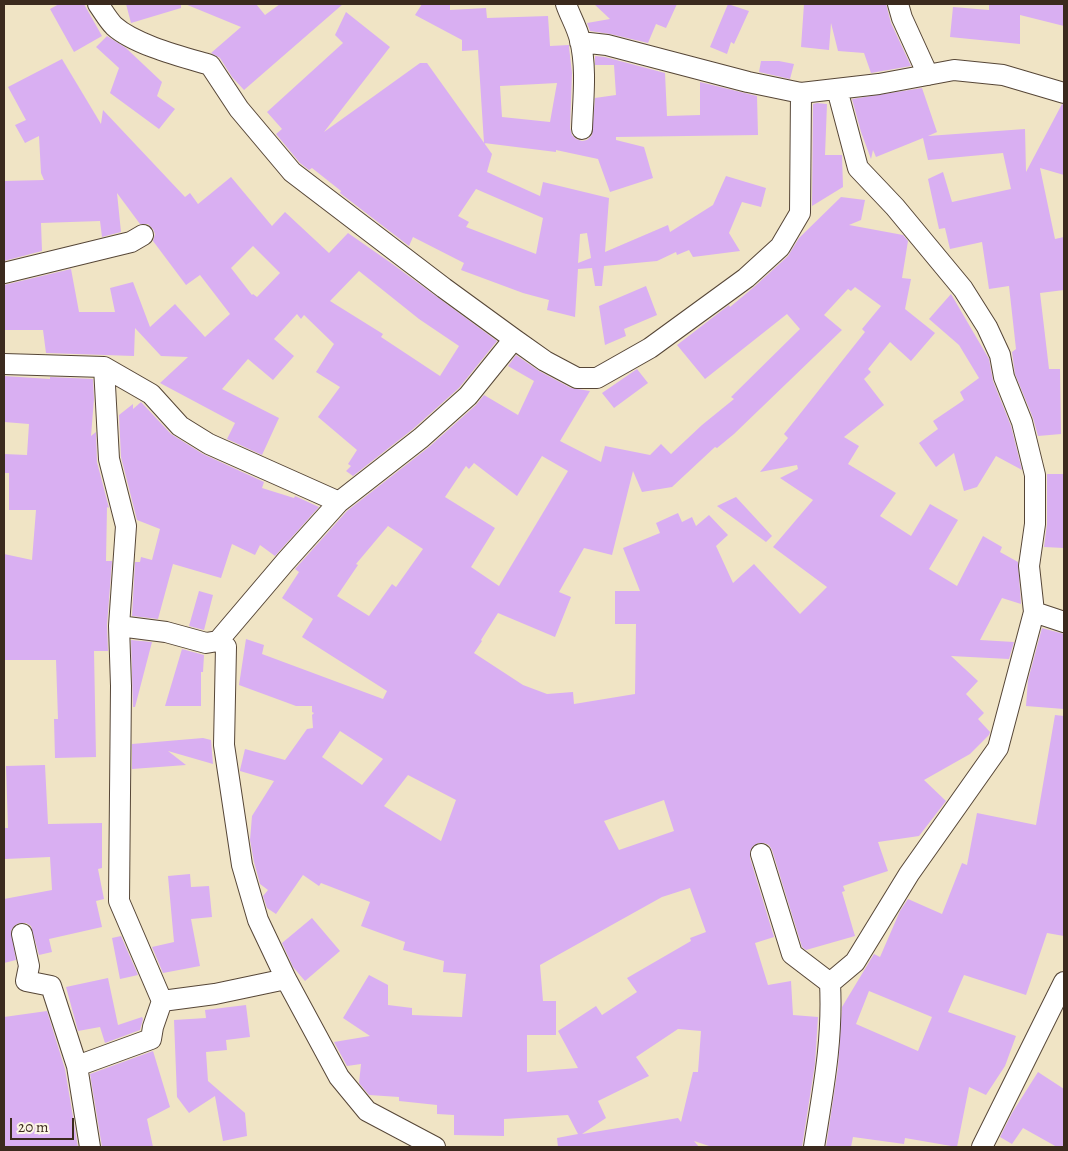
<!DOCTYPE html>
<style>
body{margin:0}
#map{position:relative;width:1068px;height:1151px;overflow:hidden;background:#f0e4c5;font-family:Alegreya,serif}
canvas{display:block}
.frame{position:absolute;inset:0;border:5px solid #3b2a1e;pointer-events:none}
.scale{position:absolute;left:10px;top:1118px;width:64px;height:22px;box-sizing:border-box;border:2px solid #3b2a1e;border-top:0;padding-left:6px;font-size:15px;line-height:18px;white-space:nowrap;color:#3b2a1e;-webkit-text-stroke:4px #fcf5e5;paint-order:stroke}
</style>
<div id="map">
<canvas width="1068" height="1151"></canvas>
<div class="frame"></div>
<div class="scale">20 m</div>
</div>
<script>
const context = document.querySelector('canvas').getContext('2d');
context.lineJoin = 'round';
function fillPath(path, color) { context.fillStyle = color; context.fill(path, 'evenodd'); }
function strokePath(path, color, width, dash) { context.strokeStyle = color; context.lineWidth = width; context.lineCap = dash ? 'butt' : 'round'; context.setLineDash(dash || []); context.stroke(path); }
fillPath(new Path2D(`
 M 59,4 L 84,4 L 102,36 L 74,52 L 50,9 Z
 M 126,4 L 181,4 L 181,8 L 131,23 Z
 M 185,4 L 256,4 L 265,15 L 280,4 L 343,4 L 244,90 L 232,77 L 220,58 L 211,53 L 241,27 Z
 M 422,4 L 450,4 L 450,10 L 486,8 L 487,18 L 548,16 L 550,46 L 569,45 L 569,47 L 572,73 L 570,128 L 572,135 L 576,139 L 582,141 L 587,140 L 592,135 L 595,98 L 616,95 L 614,65 L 595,65 L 595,56 L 605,57 L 665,73 L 667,116 L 700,115 L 700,82 L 757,96 L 758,135 L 616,137 L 616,140 L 644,147 L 653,178 L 610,192 L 598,159 L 556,150 L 556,152 L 484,143 L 478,50 L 462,51 L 462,40 L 415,15 ZM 557,83 L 550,122 L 502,117 L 500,86 Z
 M 594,4 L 677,4 L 666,28 L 656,24 L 648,43 L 610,34 L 590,31 L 587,23 L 610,19 Z
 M 728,4 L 749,11 L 734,44 L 731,42 L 727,54 L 710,47 Z
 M 804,4 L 886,4 L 891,23 L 911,66 L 871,73 L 864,53 L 838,51 L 831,23 L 829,50 L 801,47 Z
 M 989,4 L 1064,4 L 1064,26 L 1020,15 L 1020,44 L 950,37 L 953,7 L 989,10 Z
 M 346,12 L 390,47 L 324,132 L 420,63 L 427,63 L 492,154 L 487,172 L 540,196 L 543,182 L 609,198 L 605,252 L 668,225 L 670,232 L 713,205 L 726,176 L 766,188 L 761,207 L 742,202 L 729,233 L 740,251 L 693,257 L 689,250 L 677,255 L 676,252 L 657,261 L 604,266 L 602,286 L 595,286 L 592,268 L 578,269 L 575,317 L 547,310 L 549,300 L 523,293 L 461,270 L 464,263 L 413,237 L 409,246 L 340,193 L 341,191 L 312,168 L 309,170 L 300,163 L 276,134 L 282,129 L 267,112 L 343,43 L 335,35 ZM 476,189 L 543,218 L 536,254 L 466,227 L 469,222 L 458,216 ZM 587,233 L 591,258 L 578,263 L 580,234 Z
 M 107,36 L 126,48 L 162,82 L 157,96 L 175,109 L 159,129 L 110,93 L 119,68 L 96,47 Z
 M 62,59 L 101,124 L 103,110 L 185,197 L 190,193 L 198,204 L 231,177 L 272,226 L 285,212 L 329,253 L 348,233 L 391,263 L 497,341 L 459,388 L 413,429 L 353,476 L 346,471 L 351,466 L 348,464 L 357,450 L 318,417 L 340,387 L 316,372 L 334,344 L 304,315 L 301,319 L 297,314 L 274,339 L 294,356 L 273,380 L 248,359 L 222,389 L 279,418 L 262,455 L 227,439 L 235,423 L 160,383 L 188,357 L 161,356 L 135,328 L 134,356 L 46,353 L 43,330 L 4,330 L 4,285 L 71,269 L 79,312 L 115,312 L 110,288 L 133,282 L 150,327 L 175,304 L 205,337 L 230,314 L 200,275 L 186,285 L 153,241 L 155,234 L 153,229 L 148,224 L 140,224 L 117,193 L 121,232 L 102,237 L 100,221 L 41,223 L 42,251 L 4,261 L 4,181 L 44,180 L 41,173 L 39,136 L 25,143 L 15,125 L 26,120 L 8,87 ZM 253,246 L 280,273 L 257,297 L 253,294 L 252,295 L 231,268 ZM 359,271 L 419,319 L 459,346 L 440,376 L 381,337 L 383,334 L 330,301 Z
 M 761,61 L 779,61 L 794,64 L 790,79 L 759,72 Z
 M 922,88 L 937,132 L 928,136 L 1025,129 L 1026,172 L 1062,104 L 1064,105 L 1064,175 L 1040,168 L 1055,239 L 1064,237 L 1064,290 L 1040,293 L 1049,369 L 1060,369 L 1061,434 L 1038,436 L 1033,418 L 1015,374 L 1012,352 L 1016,349 L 1009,286 L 989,289 L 982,242 L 950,249 L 945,228 L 939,229 L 928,179 L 943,172 L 952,202 L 1011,189 L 1003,153 L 928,160 L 923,138 L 876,157 L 873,150 L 871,159 L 861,132 L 852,99 Z
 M 817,103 L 827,104 L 825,155 L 842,155 L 843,187 L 812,206 L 813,104 Z
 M 841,197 L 865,200 L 861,220 L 849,225 L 903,235 L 908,241 L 902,278 L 911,279 L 905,309 L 935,333 L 911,361 L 890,342 L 868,369 L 871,372 L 864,379 L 884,405 L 844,437 L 859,446 L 848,464 L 896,493 L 880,516 L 911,536 L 930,504 L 958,520 L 929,569 L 957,586 L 983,536 L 1002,547 L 1000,552 L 1018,562 L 1021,604 L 1002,598 L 980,640 L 1014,642 L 1009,659 L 951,656 L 978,681 L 966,694 L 984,713 L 978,719 L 990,732 L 989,735 L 970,754 L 924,780 L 946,801 L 919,836 L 878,842 L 888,871 L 843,886 L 845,891 L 842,892 L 855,936 L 806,950 L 802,947 L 772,850 L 769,845 L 764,843 L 758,843 L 753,846 L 750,851 L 750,858 L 774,937 L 755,943 L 768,985 L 791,981 L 793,1015 L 818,1017 L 815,1064 L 802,1147 L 712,1147 L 694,1141 L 699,1147 L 558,1147 L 557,1138 L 578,1134 L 568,1115 L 504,1119 L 504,1136 L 454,1135 L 454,1115 L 437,1114 L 437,1105 L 399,1101 L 399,1097 L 369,1095 L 359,1083 L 361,1064 L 347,1066 L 334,1042 L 370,1036 L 343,1018 L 369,975 L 388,985 L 388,1005 L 412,1008 L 412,1015 L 462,1017 L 466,974 L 443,972 L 444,961 L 403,950 L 405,942 L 361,926 L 370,902 L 321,883 L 319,886 L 303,875 L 276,914 L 267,908 L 263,896 L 268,890 L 260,884 L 254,862 L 250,840 L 252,816 L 274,781 L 240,771 L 240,770 L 245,749 L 285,760 L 307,729 L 313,728 L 312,715 L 314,713 L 312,712 L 312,706 L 296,706 L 239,685 L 246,639 L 264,645 L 262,654 L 383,699 L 387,691 L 302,637 L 313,619 L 282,598 L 299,572 L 295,569 L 347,511 L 429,447 L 476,405 L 484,395 L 518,415 L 534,381 L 508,366 L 516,355 L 539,371 L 571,388 L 590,391 L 560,441 L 601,462 L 605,446 L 650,455 L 661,444 L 671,454 L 702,425 L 734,399 L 731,397 L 800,329 L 787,314 L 705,379 L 677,345 L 729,305 L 730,307 L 754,287 L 788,256 L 799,238 ZM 855,287 L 881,306 L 862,329 L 865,332 L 784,434 L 788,438 L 760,472 L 797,465 L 798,469 L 780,478 L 813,500 L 773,547 L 827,587 L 800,614 L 754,564 L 733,583 L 716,546 L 728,535 L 709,515 L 696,526 L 692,517 L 682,522 L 678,513 L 656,523 L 660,533 L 623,548 L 640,591 L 615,591 L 615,624 L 636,624 L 635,694 L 574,704 L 573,692 L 547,694 L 523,685 L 474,653 L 482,641 L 481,640 L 498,613 L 555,637 L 571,597 L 559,592 L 584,548 L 612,555 L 633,471 L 642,492 L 672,487 L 715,447 L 717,448 L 734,434 L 842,330 L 824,315 L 848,289 L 851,291 ZM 542,456 L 568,471 L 499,586 L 471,567 L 495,528 L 445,497 L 466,466 L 469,469 L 474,463 L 517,496 ZM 388,526 L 423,549 L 396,587 L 392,584 L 369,616 L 337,596 L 358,565 L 356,564 ZM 340,731 L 383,759 L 362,785 L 322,757 ZM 408,775 L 456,800 L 441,841 L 384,806 ZM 664,800 L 674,831 L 619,850 L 604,821 ZM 690,888 L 706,932 L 690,938 L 691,941 L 627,978 L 637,992 L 602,1015 L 596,1006 L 558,1031 L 578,1068 L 527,1072 L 527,1035 L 556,1035 L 556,1001 L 543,1001 L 540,965 L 662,897 ZM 678,1029 L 701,1031 L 698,1072 L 693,1072 L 681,1122 L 678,1118 L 582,1134 L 606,1118 L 598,1101 L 649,1076 L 636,1057 Z
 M 646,286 L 657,315 L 624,329 L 626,336 L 605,345 L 599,306 Z
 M 951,294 L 989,359 L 993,381 L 1011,426 L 1022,470 L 996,456 L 977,487 L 964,491 L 954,453 L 936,467 L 919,443 L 938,429 L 933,421 L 964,400 L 960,392 L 979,378 L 959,345 L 929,319 Z
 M 637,369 L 648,383 L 614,408 L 602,393 Z
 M 4,376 L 50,379 L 50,377 L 93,379 L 94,399 L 91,436 L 96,432 L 97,462 L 109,508 L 107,507 L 106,561 L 112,561 L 107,625 L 108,651 L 94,651 L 96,757 L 55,758 L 54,719 L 58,719 L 56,660 L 4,660 L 4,554 L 32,560 L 36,510 L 9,510 L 9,473 L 4,473 L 4,454 L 27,455 L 29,424 L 4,422 Z
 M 141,402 L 171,434 L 203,454 L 264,482 L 262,488 L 294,498 L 295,496 L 319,507 L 275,556 L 260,545 L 255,555 L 232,544 L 221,578 L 173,564 L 158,619 L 132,616 L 135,562 L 140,562 L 141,557 L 152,560 L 160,529 L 137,520 L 121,457 L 119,415 L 133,404 L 133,409 Z
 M 1047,474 L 1064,474 L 1064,548 L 1044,547 L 1047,524 Z
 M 736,497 L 772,536 L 766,542 L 717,506 Z
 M 199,591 L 213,595 L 204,630 L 189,626 Z
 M 1042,628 L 1064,634 L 1064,709 L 1026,706 L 1028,680 Z
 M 131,640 L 152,642 L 135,707 L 133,707 Z
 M 182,649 L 204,655 L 203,672 L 201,672 L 201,706 L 165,706 Z
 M 1055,715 L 1064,716 L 1064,936 L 1047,933 L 1026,995 L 964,975 L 948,1012 L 1016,1036 L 1005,1066 L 986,1095 L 969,1087 L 957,1147 L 905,1138 L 904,1144 L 853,1137 L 851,1147 L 826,1147 L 838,1067 L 842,1007 L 874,954 L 880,957 L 900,911 L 908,899 L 942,914 L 962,863 L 967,865 L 977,813 L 1036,825 ZM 869,991 L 932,1017 L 918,1051 L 856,1024 Z
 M 203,738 L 211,740 L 213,764 L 168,751 L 186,765 L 132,769 L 132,744 Z
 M 45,765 L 48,824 L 102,823 L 102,868 L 98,869 L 104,899 L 96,901 L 102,927 L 49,939 L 52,952 L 39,955 L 31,926 L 26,923 L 19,923 L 14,926 L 11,931 L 16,960 L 4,963 L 4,899 L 52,890 L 50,857 L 5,859 L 4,828 L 8,828 L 6,766 Z
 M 190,874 L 191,887 L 209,886 L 212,917 L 191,919 L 200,966 L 163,973 L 152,947 L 174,942 L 168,876 Z
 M 312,918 L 340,951 L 305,981 L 293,967 L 282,943 Z
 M 121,936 L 138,975 L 120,979 L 112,938 Z
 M 108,978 L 118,1025 L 142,1017 L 143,1019 L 140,1030 L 105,1043 L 100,1027 L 78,1031 L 66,987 Z
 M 246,1005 L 250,1037 L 226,1040 L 227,1050 L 206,1052 L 208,1081 L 245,1113 L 247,1136 L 223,1141 L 215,1096 L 189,1113 L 177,1097 L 174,1020 L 206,1018 L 205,1010 Z
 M 47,1011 L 65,1069 L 78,1147 L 4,1147 L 4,1017 Z
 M 153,1051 L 170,1107 L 147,1119 L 153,1147 L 102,1147 L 90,1074 Z
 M 1038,1072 L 1064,1089 L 1064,1147 L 1057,1147 L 1023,1128 L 1012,1144 L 1000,1137 L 1012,1113 Z`), '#d9aff2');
const street = new Path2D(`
 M 98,4 C 103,11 108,20 114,26 C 135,45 183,57 210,65 L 239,109 L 292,172 L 444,288 L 514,339 L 545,361 L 577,378 L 597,378 L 650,348 L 746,278 L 780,247 L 800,213 L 801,93
 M 566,4 C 570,16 577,27 580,40 C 587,68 583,100 582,129
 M 898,4 L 902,18 L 928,75
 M 580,42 L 607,45 L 748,82 L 801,93 L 879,84 L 954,70 L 1003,75 L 1064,93
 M 4,273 L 131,242 L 143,235
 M 4,364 L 104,367 L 151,394 L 180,426 L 209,444 L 339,502
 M 1034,612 L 1064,622
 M 119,626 L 166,632 L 206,643 L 218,641 L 226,647 L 224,745 L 242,865 L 258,920 L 286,979 L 339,1077 L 367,1111 L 435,1147
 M 218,641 L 286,561 L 339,502 L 421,438 L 468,396 L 514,339
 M 761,854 L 792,954 L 830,983
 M 22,934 L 29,966 L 26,981 L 51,986 L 77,1066 L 90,1147
 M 162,1001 L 215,994 L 286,979
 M 77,1066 L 151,1039 L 153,1027 L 162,1001 L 119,901 L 121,686 L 119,626 L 126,526 L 109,459 L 104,367
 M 814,1147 C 823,1090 833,1041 830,983 L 855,962 L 909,874 L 998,748 L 1034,612 L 1029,566 L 1035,524 L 1035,475 L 1022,422 L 1004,377 L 1000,355 L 987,327 L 963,289 L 895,207 L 858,168 L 837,89
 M 982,1147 L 1064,982`);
strokePath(street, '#564637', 22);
strokePath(street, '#fff', 20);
</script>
